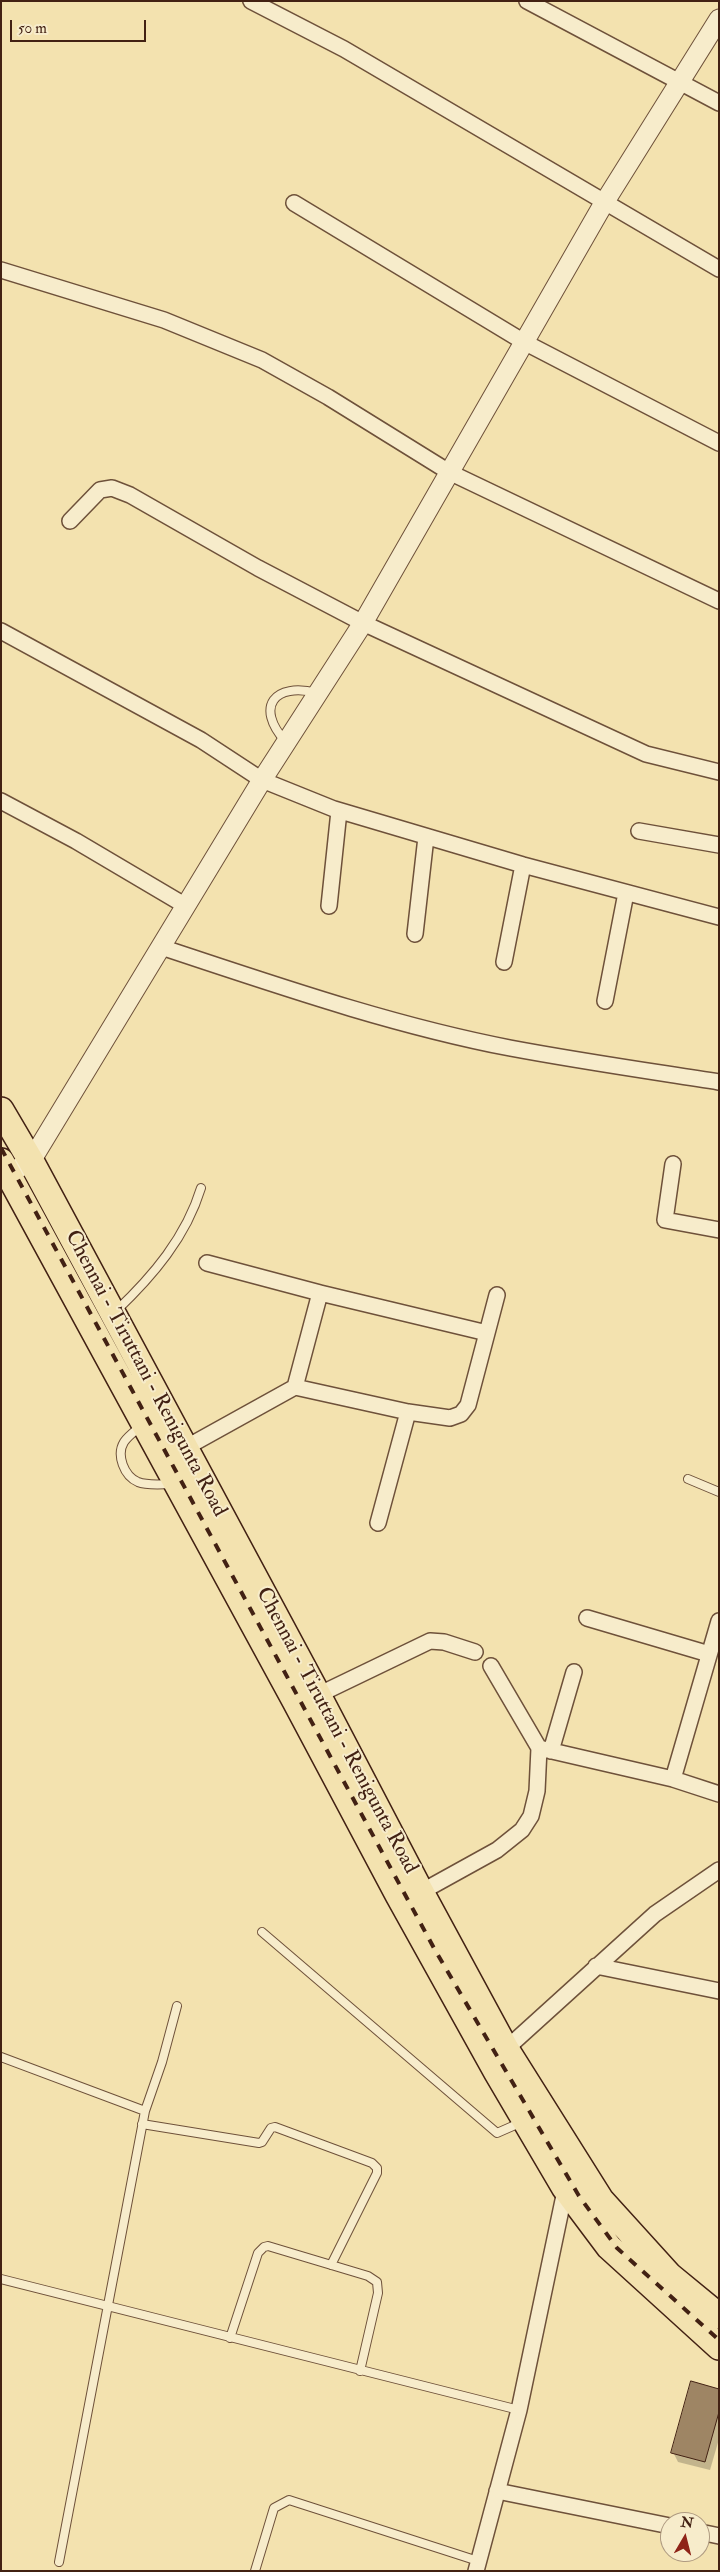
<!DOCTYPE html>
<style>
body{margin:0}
#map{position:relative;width:720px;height:2572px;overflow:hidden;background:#f3e2af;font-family:"IM FELL Double Pica",serif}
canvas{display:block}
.frame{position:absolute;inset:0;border:2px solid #422113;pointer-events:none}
.north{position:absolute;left:660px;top:2512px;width:50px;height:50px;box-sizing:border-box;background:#f7eccb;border:1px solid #af9b81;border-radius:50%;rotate:8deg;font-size:14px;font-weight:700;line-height:20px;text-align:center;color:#422113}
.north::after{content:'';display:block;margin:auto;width:18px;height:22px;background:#8f2418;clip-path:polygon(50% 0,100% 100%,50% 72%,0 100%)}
.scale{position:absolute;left:10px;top:20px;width:136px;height:22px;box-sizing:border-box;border:2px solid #422113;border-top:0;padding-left:6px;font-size:15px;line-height:18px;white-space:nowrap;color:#422113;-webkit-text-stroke:4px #f7eccb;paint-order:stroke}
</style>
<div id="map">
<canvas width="720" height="2572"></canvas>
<div class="frame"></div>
<div class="north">N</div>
<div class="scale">50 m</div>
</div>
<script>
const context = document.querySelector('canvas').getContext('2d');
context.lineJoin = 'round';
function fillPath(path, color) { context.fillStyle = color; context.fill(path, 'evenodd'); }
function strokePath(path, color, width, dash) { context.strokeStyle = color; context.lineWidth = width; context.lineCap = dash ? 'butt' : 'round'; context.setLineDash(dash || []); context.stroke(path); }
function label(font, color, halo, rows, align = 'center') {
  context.font = font + ' "IM FELL Double Pica",serif'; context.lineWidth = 4; context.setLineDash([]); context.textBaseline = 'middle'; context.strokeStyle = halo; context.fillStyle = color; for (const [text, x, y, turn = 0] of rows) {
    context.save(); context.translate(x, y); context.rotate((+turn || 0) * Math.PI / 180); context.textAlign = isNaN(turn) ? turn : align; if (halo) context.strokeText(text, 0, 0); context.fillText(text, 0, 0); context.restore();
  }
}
fillPath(new Path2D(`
 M 719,2390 L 719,2439 L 710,2470 L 678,2462 L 673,2452 Z`), '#0003');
const building = new Path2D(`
 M 691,2381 L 719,2389 L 719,2412 L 705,2462 L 671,2453 Z`);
fillPath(building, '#9e8564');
strokePath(building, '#422113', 1);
const service = new Path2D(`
 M 285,741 C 255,707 274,682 317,693
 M 116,1311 C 153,1276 186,1237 201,1188
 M 141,1426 C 135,1431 128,1436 124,1442 C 116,1455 124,1476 138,1482 C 148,1486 162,1484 173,1484
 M 688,1479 L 719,1492
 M 262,1932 L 497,2133 L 522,2122
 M 1,2057 L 145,2111
 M 142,2124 L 259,2143 L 262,2142 L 271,2128 L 275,2127 L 372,2163 L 377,2168 L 377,2173 L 331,2265
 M 1,2279 L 519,2410
 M 230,2338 L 258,2253 L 264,2247 L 268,2246 L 368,2276 L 377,2282 L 378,2293 L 360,2371
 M 59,2562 L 145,2111 L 162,2062 L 177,2006
 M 255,2571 L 274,2508 L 289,2500 L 478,2561`);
const minor = new Path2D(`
 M 251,1 L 344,49 L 719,269
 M 527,1 L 719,103
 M 294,203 L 524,342 L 719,443
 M 1,270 L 164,320 L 262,360 L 328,397 L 449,472 L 719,601
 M 70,521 L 100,490 L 112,488 L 130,495 L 258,568 L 363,623 L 646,754 L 719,772
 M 1,631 L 201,740 L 262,780 L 334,809 L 523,865 L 719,917
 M 1,801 L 76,841 L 186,906
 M 639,831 L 719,845
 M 329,906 L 339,811
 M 415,934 L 426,837
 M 161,947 C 276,985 391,1025 510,1048 C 579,1061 649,1071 719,1082
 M 504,962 L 523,865
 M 605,1001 L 626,893
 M 673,1164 L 665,1220 L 719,1230
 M 207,1263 L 320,1293
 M 487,1333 L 497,1295
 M 185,1448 L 295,1387 L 320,1293 L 487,1333 L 468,1405 L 461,1414 L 450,1418 L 408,1412 L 295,1387
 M 378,1523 L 408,1412
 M 587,1618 L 709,1654
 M 318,1695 L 430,1641 L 444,1642 L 475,1652
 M 539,1748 L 673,1779 L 719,1794
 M 551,1751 L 574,1672
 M 673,1779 L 719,1621
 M 421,1892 L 497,1850 L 522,1830 L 531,1816 L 537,1791 L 539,1748 L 491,1666
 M 596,1966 L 719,1991
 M 506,2049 L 655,1914 L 719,1870
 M 497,2491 L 670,2526
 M 700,2532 L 719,2536
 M 476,2571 L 519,2410 L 566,2186`);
const tertiary = new Path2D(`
 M 8,1174 L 31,1161 L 262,780 L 363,623 L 604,203 L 719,19`);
const trunk = new Path2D(`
 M 1,1110 L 31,1161 L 318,1695 L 421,1892 L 506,2049 L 601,2200 L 669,2275 L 719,2316
 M 1,1161 L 295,1701 L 398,1895 L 497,2073 L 564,2187 L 609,2247 L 719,2347`);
strokePath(service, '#6e513a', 10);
strokePath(minor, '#6e513a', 18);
strokePath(tertiary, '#6e513a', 21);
strokePath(trunk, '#422113', 28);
strokePath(service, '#f7eccb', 8);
strokePath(minor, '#f7eccb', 15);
strokePath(tertiary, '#f7eccb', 19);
strokePath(trunk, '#f3e2af', 25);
strokePath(new Path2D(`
 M 1,1148 L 435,1950 L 579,2196 L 617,2248 L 719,2340`), '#422113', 4, [9, 9]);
label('21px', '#422113', '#f7eccb', [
 ["Chennai - Tiruttani - Renigunta Road",145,1374,62],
 ["Chennai - Tiruttani - Renigunta Road",336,1731,62]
]);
</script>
